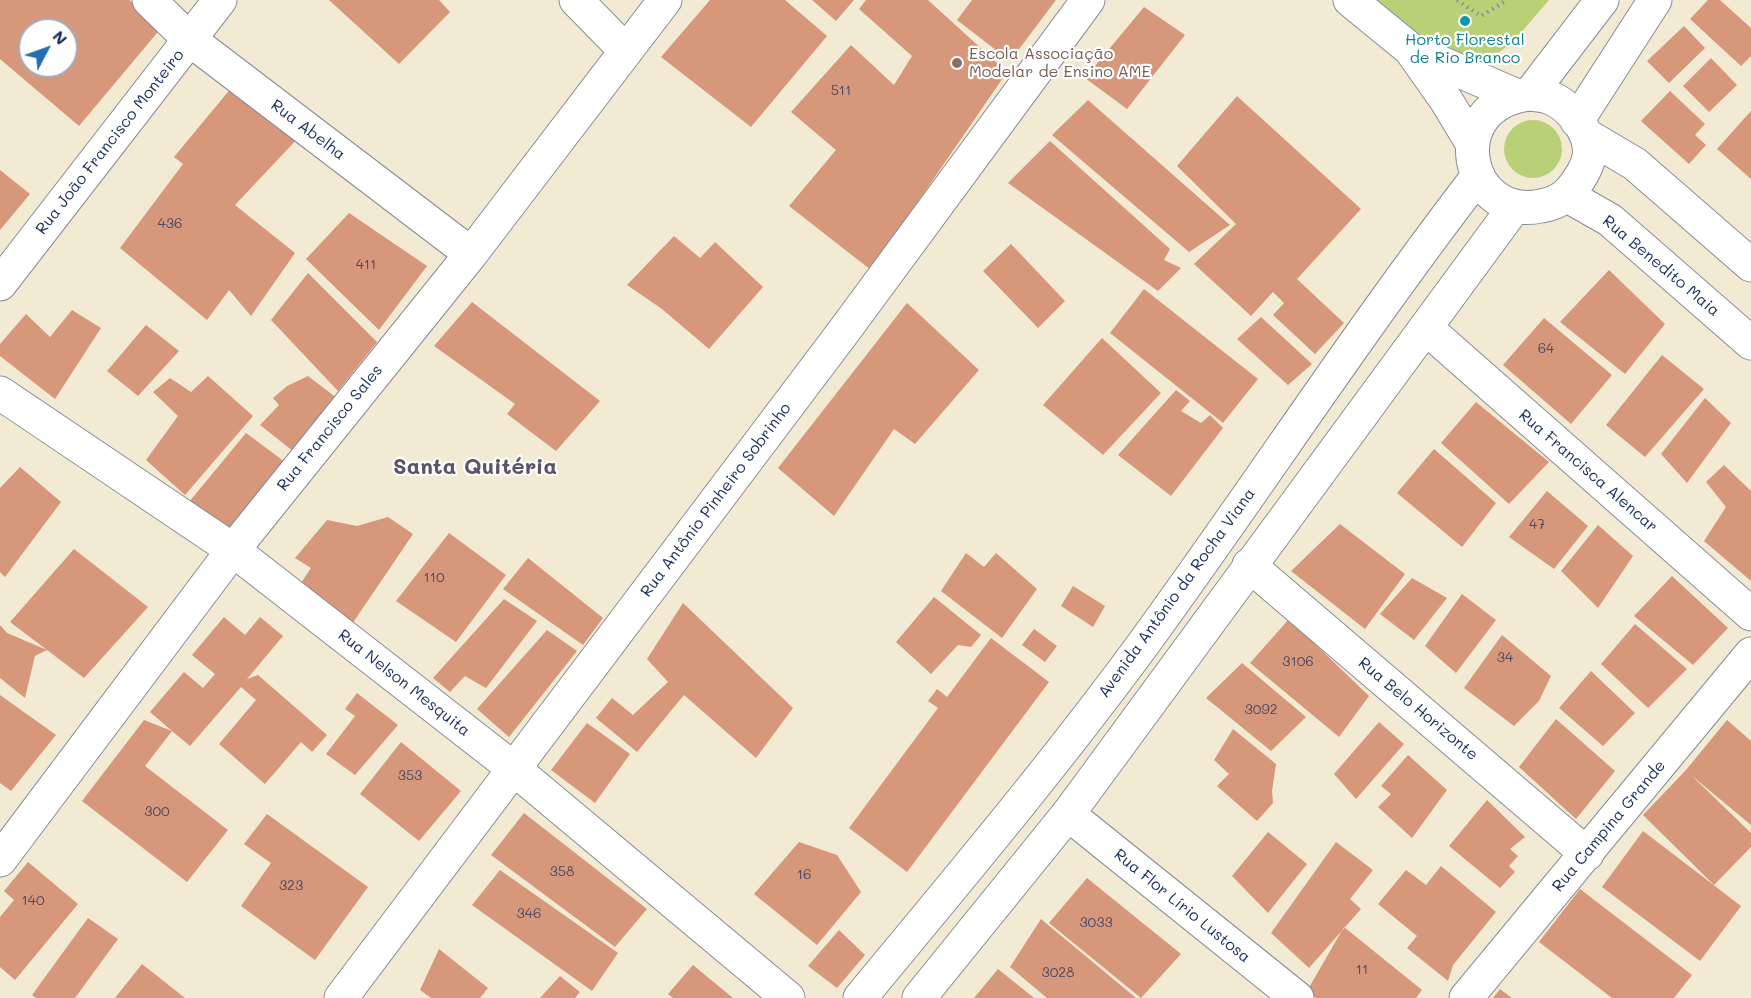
<!DOCTYPE html>
<meta charset="utf-8">
<style>
body{margin:0}
#map{position:relative;width:1751px;height:998px;overflow:hidden;background:#f3ead3;font-family:Mali,sans-serif}
canvas{display:block}
.north{position:absolute;left:18px;top:18px;width:60px;height:60px;box-sizing:border-box;background:#fff;border:2px solid #a4acbf;border-radius:50%;rotate:49deg;font-size:16px;font-weight:700;line-height:24px;text-align:center;color:#1b2f5e}
.north::after{content:'';display:block;margin:auto;width:21px;height:27px;background:#1f6fb2;clip-path:polygon(50% 0,100% 100%,50% 72%,0 100%)}
</style>
<div id="map">
<canvas width="1751" height="998"></canvas>
<div class="north">N</div>
</div>
<script>
const context = document.querySelector('canvas').getContext('2d');
context.lineJoin = 'round';
function fillPath(path, color) { context.fillStyle = color; context.fill(path, 'evenodd'); }
function strokePath(path, color, width, dash) { context.strokeStyle = color; context.lineWidth = width; context.lineCap = dash ? 'butt' : 'round'; context.setLineDash(dash || []); context.stroke(path); }
function label(font, color, halo, rows, align = 'center') {
  context.font = font + ' Mali,sans-serif'; context.lineWidth = 4.5; context.setLineDash([]); context.textBaseline = 'middle'; context.strokeStyle = halo; context.fillStyle = color; for (const [text, x, y, turn = 0] of rows) {
    context.save(); context.translate(x, y); context.rotate((+turn || 0) * Math.PI / 180); context.textAlign = isNaN(turn) ? turn : align; if (halo) context.strokeText(text, 0, 0); context.fillText(text, 0, 0); context.restore();
  }
}
fillPath(new Path2D(`
 M 1376,0 L 1549,0 L 1513,42 L 1486,62 L 1454,63 L 1448,70 Z
 M1504 149a29 29 0 1 1 58 0a29 29 0 1 1-58 0Z`), '#b9d176');
fillPath(new Path2D(`
 M 0,0 L 129,0 L 162,27 L 79,126 L 0,59 ZM 30,30 L 66,30 L 66,66 L 30,66 Z
 M 329,0 L 439,0 L 450,12 L 399,64 Z
 M 710,0 L 785,0 L 827,36 L 751,127 L 661,57 Z
 M 812,0 L 854,0 L 836,21 Z
 M 866,0 L 928,0 L 1007,72 L 871,270 L 789,206 L 836,150 L 791,112 L 851,45 L 894,85 L 912,56 L 859,9 Z
 M 972,0 L 1056,0 L 1010,61 L 957,20 Z
 M 1708,0 L 1720,0 L 1751,28 L 1751,56 L 1741,66 L 1690,19 Z
 M 1144,7 L 1185,35 L 1127,109 L 1085,78 Z
 M 1684,26 L 1705,48 L 1669,83 L 1647,61 Z
 M 1711,58 L 1737,85 L 1709,112 L 1683,86 Z
 M 232,87 L 300,136 L 235,205 L 295,253 L 251,316 L 229,290 L 207,320 L 120,248 L 183,164 L 174,157 Z
 M 1670,91 L 1705,124 L 1695,135 L 1706,145 L 1689,164 L 1641,121 Z
 M 1237,96 L 1361,209 L 1297,279 L 1344,323 L 1315,354 L 1273,315 L 1284,303 L 1273,292 L 1251,316 L 1194,264 L 1236,224 L 1177,166 Z
 M 1088,100 L 1230,225 L 1189,252 L 1052,135 Z
 M 1751,111 L 1751,179 L 1717,149 Z
 M 1050,141 L 1170,249 L 1164,260 L 1181,268 L 1158,291 L 1008,183 Z
 M 0,170 L 30,194 L 0,230 Z
 M 349,213 L 427,266 L 379,330 L 306,259 Z
 M 674,236 L 700,258 L 715,242 L 763,287 L 709,349 L 662,309 L 627,285 Z
 M 1011,244 L 1065,301 L 1038,328 L 983,271 Z
 M 1609,270 L 1665,324 L 1625,374 L 1560,322 Z
 M 308,273 L 377,342 L 338,391 L 271,320 Z
 M 1144,289 L 1258,379 L 1223,423 L 1110,333 Z
 M 472,302 L 600,401 L 556,451 L 507,414 L 515,404 L 434,346 Z
 M 907,303 L 979,370 L 915,444 L 894,429 L 834,516 L 778,468 Z
 M 72,310 L 101,328 L 55,399 L 0,356 L 0,344 L 26,314 L 50,337 Z
 M 1261,317 L 1312,364 L 1288,385 L 1237,339 Z
 M 1544,318 L 1612,375 L 1571,424 L 1503,365 Z
 M 146,325 L 179,351 L 138,396 L 107,371 Z
 M 1102,338 L 1161,393 L 1103,455 L 1043,405 Z
 M 1662,355 L 1704,389 L 1645,457 L 1606,425 Z
 M 208,376 L 253,416 L 185,495 L 146,460 L 178,416 L 153,392 L 170,378 L 191,392 Z
 M 308,376 L 338,399 L 294,452 L 260,425 L 279,405 L 273,398 L 287,386 Z
 M 1176,390 L 1190,401 L 1181,411 L 1201,423 L 1210,415 L 1223,428 L 1171,496 L 1118,455 Z
 M 1705,398 L 1731,423 L 1687,483 L 1661,454 Z
 M 1476,402 L 1549,462 L 1509,504 L 1441,443 Z
 M 246,433 L 285,462 L 229,533 L 189,502 Z
 M 1434,449 L 1496,503 L 1462,547 L 1397,493 Z
 M 1724,465 L 1751,491 L 1751,581 L 1704,541 L 1726,507 L 1706,482 Z
 M 20,467 L 61,502 L 5,577 L 0,572 L 0,488 Z
 M 1547,491 L 1588,526 L 1554,569 L 1509,537 Z
 M 388,517 L 413,534 L 352,624 L 297,589 L 311,568 L 295,558 L 327,520 L 357,526 Z
 M 1340,524 L 1405,574 L 1365,629 L 1291,571 Z
 M 1598,525 L 1633,556 L 1598,608 L 1561,571 Z
 M 449,533 L 506,575 L 456,642 L 396,601 Z
 M 74,549 L 148,607 L 84,678 L 10,622 Z
 M 966,553 L 984,567 L 996,553 L 1037,589 L 1002,638 L 941,591 Z
 M 528,558 L 603,618 L 583,645 L 503,589 Z
 M 1672,576 L 1728,628 L 1693,665 L 1634,616 Z
 M 1412,578 L 1447,598 L 1414,640 L 1380,614 Z
 M 1073,586 L 1105,606 L 1093,627 L 1061,606 Z
 M 1462,594 L 1496,620 L 1456,673 L 1425,646 Z
 M 934,597 L 981,635 L 971,647 L 958,645 L 931,674 L 896,642 Z
 M 504,599 L 537,621 L 486,688 L 465,676 L 450,692 L 433,678 Z
 M 683,603 L 793,708 L 756,758 L 684,695 L 637,752 L 596,718 L 612,698 L 633,715 L 668,682 L 647,659 Z
 M 224,617 L 245,635 L 260,617 L 283,636 L 247,679 L 258,675 L 327,735 L 312,752 L 301,742 L 265,784 L 219,744 L 256,700 L 241,687 L 190,746 L 172,731 L 145,766 L 228,830 L 187,882 L 82,801 L 144,720 L 172,731 L 150,712 L 184,672 L 203,688 L 215,674 L 192,655 Z
 M 1289,619 L 1369,696 L 1339,737 L 1250,663 Z
 M 1635,624 L 1687,669 L 1648,708 L 1601,664 Z
 M 0,625 L 7,633 L 47,650 L 35,656 L 25,698 L 0,678 Z
 M 1034,629 L 1057,646 L 1045,662 L 1022,645 Z
 M 547,630 L 577,651 L 509,737 L 477,709 Z
 M 1502,635 L 1551,676 L 1539,701 L 1514,726 L 1464,688 Z
 M 991,638 L 1049,682 L 907,872 L 849,828 L 938,708 L 928,701 L 937,689 L 947,697 Z
 M 1242,663 L 1306,717 L 1271,751 L 1206,698 Z
 M 1591,671 L 1635,713 L 1603,746 L 1559,708 Z
 M 357,693 L 398,725 L 355,775 L 326,754 L 355,716 L 345,709 Z
 M 0,695 L 56,735 L 11,791 L 0,783 Z
 M 1556,719 L 1615,771 L 1576,819 L 1519,767 Z
 M 1727,720 L 1751,741 L 1751,825 L 1691,775 L 1751,833 L 1751,847 L 1714,885 L 1643,815 L 1686,770 Z
 M 1379,722 L 1404,744 L 1356,799 L 1334,774 Z
 M 587,723 L 630,754 L 595,803 L 551,770 Z
 M 1233,729 L 1276,764 L 1272,791 L 1273,803 L 1257,821 L 1217,786 L 1229,774 L 1214,760 Z
 M 401,742 L 461,791 L 419,841 L 360,794 Z
 M 1408,755 L 1447,790 L 1412,838 L 1378,807 L 1391,794 L 1381,786 Z
 M 1487,800 L 1525,837 L 1510,849 L 1518,856 L 1509,866 L 1515,872 L 1500,888 L 1449,846 Z
 M 524,813 L 647,909 L 615,947 L 491,855 Z
 M 267,814 L 368,887 L 315,960 L 241,906 L 271,863 L 244,844 Z
 M 1643,831 L 1741,906 L 1700,961 L 1602,887 Z
 M 1268,832 L 1307,864 L 1268,913 L 1232,876 Z
 M 799,842 L 837,855 L 861,892 L 817,945 L 754,894 Z
 M 1336,842 L 1373,870 L 1350,899 L 1361,909 L 1309,968 L 1271,933 Z
 M 28,862 L 78,904 L 15,980 L 0,967 L 0,917 L 14,900 L 4,891 Z
 M 1441,866 L 1496,912 L 1453,965 L 1448,981 L 1407,948 L 1417,936 L 1378,904 L 1406,870 L 1426,885 Z
 M 500,870 L 618,953 L 592,991 L 472,905 Z
 M 1087,878 L 1181,954 L 1141,998 L 1049,923 Z
 M 1580,889 L 1692,975 L 1674,998 L 1612,998 L 1539,942 Z
 M 88,918 L 118,939 L 75,998 L 36,998 L 32,995 Z
 M 1041,919 L 1136,998 L 1047,998 L 1010,967 Z
 M 1344,927 L 1422,990 L 1416,998 L 1316,998 L 1307,991 Z
 M 839,930 L 865,955 L 837,988 L 808,966 Z
 M 439,949 L 488,988 L 480,998 L 431,998 L 420,990 Z
 M 142,964 L 185,998 L 115,998 Z
 M 693,965 L 733,998 L 673,998 L 668,994 Z
 M 998,969 L 1034,998 L 974,998 Z
 M 560,976 L 580,992 L 575,998 L 540,998 Z
 M 1500,989 L 1512,998 L 1493,998 Z`), '#d6977a');
const street = new Path2D(`
 M 149,0 L 189,39 L 471,254
 M 576,0 L 626,51
 M 1350,0 L 1410,49 L 1446,100 L 1472,143
 M 1411,50 L 1515,95
 M 0,284 L 220,0
 M 1426,328 L 1751,614
 M 0,393 L 233,550 L 513,768 L 788,998
 M 1249,565 L 1587,854
 M 1068,814 L 1297,998
 M 0,860 L 233,550 L 471,254 L 665,0
 M 341,998 L 844,331 L 1088,0
 M 1466,998 L 1751,654`);
const secondary = new Path2D(`
 M 1530,94 C 1535,95 1542,95 1548,97 C 1569,104 1593,133 1589,157 C 1587,168 1579,180 1572,189 C 1564,199 1553,204 1541,206 C 1465,222 1440,104 1530,94 Z
 M 1530,94 L 1602,0
 M 1577,121 L 1655,0
 M 1586,135 L 1635,164 L 1751,265
 M 1566,195 L 1610,220 L 1751,343
 M 860,998 C 955,883 1052,768 1141,647 C 1255,491 1360,329 1478,176
 M 919,998 L 1068,814 L 1515,206`);
strokePath(street, '#878c98', 35);
strokePath(secondary, '#878c98', 35);
strokePath(new Path2D(`
 M 1457,0 L 1481,16 L 1507,0`), '#878c98', 4, [1.5, 4.5]);
strokePath(street, '#fff', 33);
strokePath(secondary, '#fff', 33);
for (const [x, y, r, color] of [
 [1465,21,6,"#0f9aa8"],
 [957,63,6,"#8d6e63"]
]) { const dot = new Path2D(); dot.arc(x, y, r, 0, 2 * Math.PI); context.fillStyle = color; context.fill(dot); strokePath(dot, '#fff', 2); }
label('14px', '#4a4965', null, [
 ["511",841,91],
 ["436",170,224],
 ["411",366,265],
 ["64",1546,349],
 ["47",1537,525],
 ["110",434,578],
 ["34",1505,658],
 ["3106",1298,662],
 ["3092",1261,710],
 ["353",410,776],
 ["300",157,812],
 ["358",562,872],
 ["16",804,875],
 ["323",291,886],
 ["140",33,901],
 ["346",529,914],
 ["3033",1096,923],
 ["11",1362,970],
 ["3028",1058,973]
]);
label('16px', '#0d838f', '#fff', [
 ["Horto Florestal",1465,40],
 ["de Rio Branco",1465,58]
]);
label('16px', '#785e54', '#fff', [
 ["Escola Associação",969,54],
 ["Modelar de Ensino AME",969,72]
], 'left');
label('16px', '#1b2f5e', '#fff', [
 ["Rua Abelha",308,130,37],
 ["Rua João Francisco Monteiro",110,142,-52],
 ["Rua Benedito Maia",1661,266,40],
 ["Rua Francisco Sales",330,428,-51],
 ["Rua Francisca Alencar",1588,471,41],
 ["Rua Antônio Pinheiro Sobrinho",716,500,-53],
 ["Avenida Antônio da Rocha Viana",1177,593,-54],
 ["Rua Nelson Mesquita",404,683,38],
 ["Rua Belo Horizonte",1418,709,40],
 ["Rua Campina Grande",1609,826,-50],
 ["Rua Flor Lírio Lustosa",1182,906,39]
]);
label('bold 22px', '#5c5368', '#fff', [
 ["Santa Quitéria",475,467]
]);
</script>
